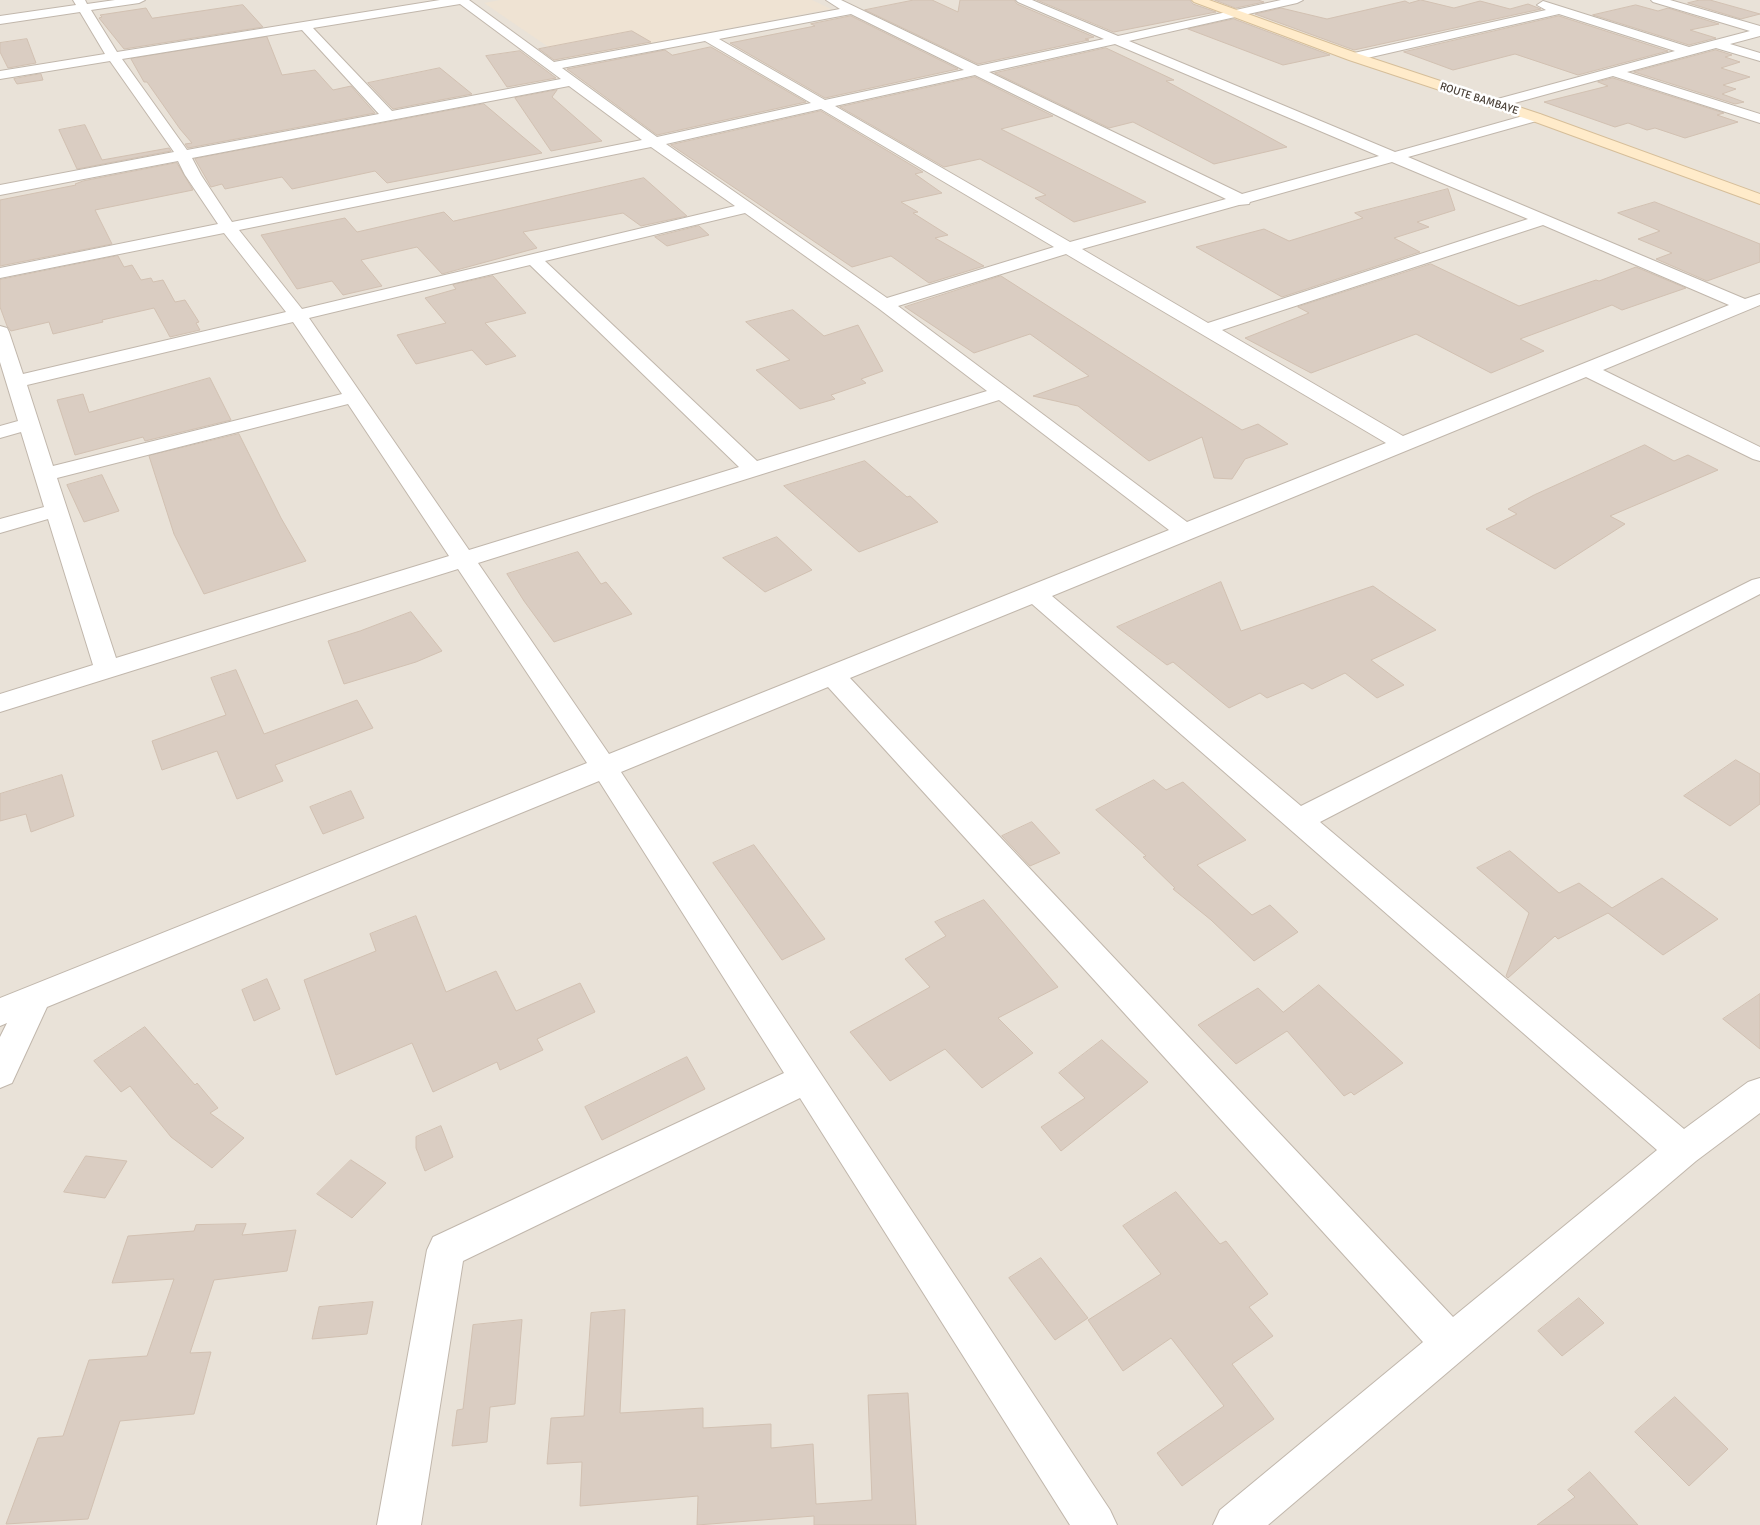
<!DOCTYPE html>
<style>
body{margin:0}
canvas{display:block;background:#f5f0ea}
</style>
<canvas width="1760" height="1525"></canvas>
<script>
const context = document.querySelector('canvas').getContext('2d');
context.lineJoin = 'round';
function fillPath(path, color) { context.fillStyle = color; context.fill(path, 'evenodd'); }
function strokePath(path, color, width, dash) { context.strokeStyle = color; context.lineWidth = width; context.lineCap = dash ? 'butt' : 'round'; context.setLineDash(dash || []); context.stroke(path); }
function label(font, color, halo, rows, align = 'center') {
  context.font = font + ' Signika,sans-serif'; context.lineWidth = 5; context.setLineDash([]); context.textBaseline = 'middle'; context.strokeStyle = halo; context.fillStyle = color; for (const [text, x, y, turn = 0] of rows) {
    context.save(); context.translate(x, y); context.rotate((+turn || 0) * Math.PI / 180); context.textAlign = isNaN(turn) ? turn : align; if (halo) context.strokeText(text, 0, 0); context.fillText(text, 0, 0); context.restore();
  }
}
fillPath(new Path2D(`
 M 0,0 L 1760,0 L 1760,1525 L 0,1525 Z`), '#e9e2d8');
fillPath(new Path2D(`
 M 500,0 L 812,0 L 831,9 L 566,59 L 484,3 Z`), '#efe3d3');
const building = new Path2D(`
 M 914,0 L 932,0 L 958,12 L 960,0 L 1014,0 L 1017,4 L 1094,37 L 1085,39 L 1089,40 L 978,64 L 865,10 Z
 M 1037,0 L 1190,0 L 1193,4 L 1216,12 L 1114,32 Z
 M 1215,0 L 1258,0 L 1264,2 L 1236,8 Z
 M 1421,0 L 1454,8 L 1480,1 L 1510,9 L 1528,4 L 1541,9 L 1354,50 L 1255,14 L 1281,8 L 1327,19 L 1405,1 L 1409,3 Z
 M 1700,0 L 1710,0 L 1760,14 L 1741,19 L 1688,3 Z
 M 243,5 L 263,27 L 124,49 L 99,18 L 102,17 L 100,15 L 146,8 L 152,18 Z
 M 1636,5 L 1658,11 L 1668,8 L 1719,24 L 1690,30 L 1716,38 L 1689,45 L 1593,15 Z
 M 851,16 L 958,69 L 825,98 L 730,43 L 815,26 L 811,24 Z
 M 1559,16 L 1668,51 L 1578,75 L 1515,54 L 1453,70 L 1404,52 Z
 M 1234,19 L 1330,55 L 1283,65 L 1188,29 Z
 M 632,31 L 651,42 L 554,60 L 539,49 Z
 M 267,37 L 282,75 L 315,70 L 333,90 L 351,86 L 375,113 L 188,148 L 185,144 L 192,143 L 180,129 L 147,82 L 144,82 L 131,59 Z
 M 27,39 L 36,63 L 8,68 L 0,52 L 0,43 Z
 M 711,47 L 806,102 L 657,135 L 567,69 L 665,50 L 672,55 Z
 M 1106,48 L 1174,80 L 1166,81 L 1287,147 L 1214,164 L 1133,122 L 1109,128 L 995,73 Z
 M 1716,50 L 1732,55 L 1725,57 L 1740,62 L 1721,68 L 1750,77 L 1723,85 L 1736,89 L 1722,94 L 1744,102 L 1735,104 L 1634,72 Z
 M 520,51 L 556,78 L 507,87 L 486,56 Z
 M 440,68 L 472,94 L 393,109 L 368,83 Z
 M 41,74 L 43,80 L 17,84 L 14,79 Z
 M 975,77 L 1053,116 L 1001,129 L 1146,202 L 1074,222 L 1035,198 L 1046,195 L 980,159 L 944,167 L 840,107 Z
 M 1613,78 L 1724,113 L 1717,115 L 1738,122 L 1685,138 L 1655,128 L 1647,130 L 1628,123 L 1615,127 L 1544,102 L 1608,86 L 1598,82 Z
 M 557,90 L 552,97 L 602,141 L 551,151 L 515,98 Z
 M 484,104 L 542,153 L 387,183 L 375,171 L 292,189 L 282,177 L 225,189 L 222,184 L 211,187 L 195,159 Z
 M 821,111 L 923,172 L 915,174 L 942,193 L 901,202 L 918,212 L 913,213 L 948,235 L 935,238 L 984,266 L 929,283 L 891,256 L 852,267 L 671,145 Z
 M 85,125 L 102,160 L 169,148 L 171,151 L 77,169 L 59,130 Z
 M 177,163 L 193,190 L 95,210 L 112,244 L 0,266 L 0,200 L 76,185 L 75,184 L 83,181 Z
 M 644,178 L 687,216 L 641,226 L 623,213 L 523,232 L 537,248 L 442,274 L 417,247 L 361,260 L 382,286 L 343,295 L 332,281 L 297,289 L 261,235 L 345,218 L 357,232 L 444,212 L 453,221 Z
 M 1448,189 L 1455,210 L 1417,222 L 1429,227 L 1394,238 L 1420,252 L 1282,297 L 1196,247 L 1264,229 L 1289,241 L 1363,218 L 1355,213 Z
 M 1655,202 L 1760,244 L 1760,262 L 1707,281 L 1656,259 L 1672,253 L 1638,239 L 1660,231 L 1618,213 Z
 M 699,226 L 709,235 L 667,246 L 655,237 Z
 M 118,256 L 124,267 L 132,265 L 141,280 L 151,278 L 153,282 L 163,280 L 175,302 L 185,300 L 199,322 L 196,323 L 200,330 L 170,337 L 154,308 L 102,320 L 103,322 L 53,334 L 49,322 L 11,331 L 7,326 L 0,307 L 0,280 Z
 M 1431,264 L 1519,306 L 1596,280 L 1599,281 L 1636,267 L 1686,288 L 1622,310 L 1612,305 L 1520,339 L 1544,351 L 1491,373 L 1416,334 L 1311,373 L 1245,338 L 1309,313 L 1298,307 Z
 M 493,276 L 526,313 L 485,323 L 516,356 L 486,365 L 472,350 L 416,364 L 397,335 L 446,323 L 425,298 L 456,289 L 453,285 Z
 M 1001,276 L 1242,430 L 1258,424 L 1288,444 L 1245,459 L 1232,479 L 1214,478 L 1202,437 L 1149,461 L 1078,406 L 1033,396 L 1089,376 L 1030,334 L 974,353 L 905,307 Z
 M 793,310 L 824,336 L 858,325 L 883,371 L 861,379 L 866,383 L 831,395 L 835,399 L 800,409 L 756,370 L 790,360 L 746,322 Z
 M 210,378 L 231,420 L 145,441 L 143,437 L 75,455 L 57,400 L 83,394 L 89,412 Z
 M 239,434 L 281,518 L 306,561 L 204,594 L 174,534 L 149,456 Z
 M 1645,445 L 1674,461 L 1688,455 L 1718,470 L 1610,516 L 1625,524 L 1555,569 L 1486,529 L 1517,514 L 1508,509 L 1534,495 Z
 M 865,461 L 907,497 L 910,496 L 938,522 L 859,552 L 784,486 Z
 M 102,475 L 119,511 L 84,522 L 67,485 Z
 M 777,537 L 812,570 L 765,592 L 723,558 Z
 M 578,552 L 601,584 L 606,582 L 632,614 L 554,642 L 524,601 L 507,574 Z
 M 1221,582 L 1241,631 L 1373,586 L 1436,630 L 1371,660 L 1404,685 L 1377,698 L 1345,673 L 1312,689 L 1303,683 L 1267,698 L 1260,693 L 1229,708 L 1173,662 L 1167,665 L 1117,627 Z
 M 411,612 L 442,651 L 416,662 L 344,684 L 328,641 L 360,631 Z
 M 236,670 L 264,734 L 357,700 L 373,728 L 275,765 L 283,781 L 237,799 L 217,751 L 162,770 L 152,741 L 226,715 L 211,678 Z
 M 1736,760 L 1760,774 L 1760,804 L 1730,826 L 1684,796 Z
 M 62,775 L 74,816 L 31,832 L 26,814 L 0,821 L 0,794 Z
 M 1154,780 L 1166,790 L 1183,782 L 1246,840 L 1197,865 L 1252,915 L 1270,905 L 1298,932 L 1254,961 L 1211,920 L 1173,889 L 1175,888 L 1143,857 L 1146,856 L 1096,810 Z
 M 351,791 L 364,818 L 323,834 L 310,807 Z
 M 1032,822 L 1060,853 L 1030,866 L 1002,836 Z
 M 754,845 L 825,939 L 782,960 L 713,863 Z
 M 1510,851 L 1559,893 L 1579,883 L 1612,908 L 1662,878 L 1718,919 L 1663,955 L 1608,913 L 1558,939 L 1555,936 L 1508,978 L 1506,976 L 1529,913 L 1477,868 Z
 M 984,900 L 1058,987 L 998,1018 L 1033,1053 L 982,1088 L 945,1049 L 890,1081 L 850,1032 L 930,987 L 905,959 L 946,936 L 935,922 Z
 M 416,916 L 446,992 L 496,971 L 516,1011 L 580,983 L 595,1012 L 537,1039 L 543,1050 L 500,1070 L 497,1062 L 433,1092 L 412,1043 L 336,1075 L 304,980 L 376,951 L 370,934 Z
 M 267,979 L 280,1009 L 254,1021 L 242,990 Z
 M 1319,985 L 1403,1063 L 1354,1095 L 1351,1092 L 1344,1096 L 1287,1031 L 1236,1064 L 1198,1025 L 1258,988 L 1283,1012 Z
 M 1760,994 L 1760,1049 L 1723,1019 Z
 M 145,1027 L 195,1085 L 197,1083 L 218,1108 L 210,1113 L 244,1138 L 212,1168 L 171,1137 L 130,1086 L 121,1092 L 94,1061 Z
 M 1102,1040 L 1148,1082 L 1061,1151 L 1041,1127 L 1085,1098 L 1059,1073 Z
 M 687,1057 L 705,1089 L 602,1140 L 585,1107 Z
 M 441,1126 L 453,1157 L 425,1171 L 416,1148 L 416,1137 Z
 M 86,1156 L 127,1161 L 105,1198 L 64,1192 Z
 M 351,1160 L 386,1183 L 352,1218 L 317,1194 Z
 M 1176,1192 L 1220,1244 L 1226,1241 L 1268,1294 L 1249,1307 L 1273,1336 L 1232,1364 L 1274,1419 L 1182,1486 L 1157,1453 L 1224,1406 L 1171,1338 L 1123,1371 L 1088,1320 L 1161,1274 L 1123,1226 Z
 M 246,1224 L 242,1235 L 296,1230 L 287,1271 L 214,1280 L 190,1353 L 211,1352 L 194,1414 L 120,1421 L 88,1519 L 6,1524 L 38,1438 L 63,1436 L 89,1360 L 147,1356 L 174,1279 L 112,1283 L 128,1236 L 194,1231 L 196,1225 Z
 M 1041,1258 L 1088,1318 L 1055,1340 L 1009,1278 Z
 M 1579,1298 L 1604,1323 L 1562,1356 L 1538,1331 Z
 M 373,1302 L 367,1334 L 312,1339 L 319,1307 Z
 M 625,1310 L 620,1413 L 703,1408 L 703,1428 L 771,1424 L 771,1448 L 813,1444 L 816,1504 L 872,1500 L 868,1395 L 908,1393 L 916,1525 L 814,1525 L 814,1516 L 697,1525 L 698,1496 L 580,1506 L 582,1462 L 547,1464 L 551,1418 L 584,1416 L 591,1313 Z
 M 522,1320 L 515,1404 L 490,1407 L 487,1442 L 452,1446 L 457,1410 L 463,1409 L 473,1325 Z
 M 1675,1397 L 1728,1449 L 1689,1486 L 1635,1432 Z
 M 1590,1472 L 1638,1525 L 1537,1525 L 1575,1497 L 1568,1490 Z`);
fillPath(building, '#dacdc2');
strokePath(building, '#d2c1b2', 1);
const street = new Path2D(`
 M 73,0 L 85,0 L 87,4 L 115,0 L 145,0 L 139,3 L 91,10 L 117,52 L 440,0 L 469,0 L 554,62 L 840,9 L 826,0 L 841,0 L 978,66 L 1104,39 L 1018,2 L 1016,0 L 1032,0 L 1118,36 L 1281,0 L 1303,0 L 1297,3 L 1129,41 L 1395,152 L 1530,114 L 1540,114 L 1542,117 L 1540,120 L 1408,157 L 1745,299 L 1760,294 L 1760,305 L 1603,370 L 1760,447 L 1760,461 L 1753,459 L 1586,377 L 1052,596 L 1301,806 L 1752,580 L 1760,578 L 1760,594 L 1320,822 L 1684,1129 L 1748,1082 L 1760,1078 L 1760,1113 L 1696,1161 L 1268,1525 L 1213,1525 L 1220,1510 L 1423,1342 L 828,687 L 621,772 L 1110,1510 L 1117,1525 L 1070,1525 L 800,1098 L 463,1261 L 421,1525 L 377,1525 L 427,1250 L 433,1237 L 784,1073 L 599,781 L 47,1007 L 12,1083 L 0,1088 L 0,1037 L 7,1023 L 0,1026 L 0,998 L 587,763 L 458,569 L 0,712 L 0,694 L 93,665 L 48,519 L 0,533 L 0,519 L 44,507 L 21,432 L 0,438 L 0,426 L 18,421 L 0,362 L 0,326 L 7,328 L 9,332 L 23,374 L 286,312 L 224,233 L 0,278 L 0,268 L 218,224 L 185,175 L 178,161 L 0,195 L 0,185 L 174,152 L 110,61 L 0,79 L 0,71 L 105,54 L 80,12 L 0,24 L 0,16 L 76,5 ZM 460,4 L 561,79 L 392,111 L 313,28 ZM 851,14 L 964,70 L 825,100 L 719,39 ZM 302,30 L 379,114 L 187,150 L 122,59 ZM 705,41 L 811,103 L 657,137 L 562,68 ZM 1115,44 L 1379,156 L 1242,194 L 989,72 ZM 975,75 L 1226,199 L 1070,242 L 835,106 ZM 569,86 L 642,140 L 232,222 L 201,175 L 192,158 ZM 821,109 L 1054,247 L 887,298 L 666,144 ZM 651,147 L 735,206 L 302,309 L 239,230 ZM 1392,162 L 1528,219 L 1208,323 L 1082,249 L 1239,205 L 1249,204 L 1250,202 ZM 745,213 L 878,308 L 987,391 L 757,461 L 545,261 ZM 1543,225 L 1729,305 L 1403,436 L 1222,330 ZM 1066,254 L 1386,443 L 1187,522 L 898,306 ZM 530,265 L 739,467 L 469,550 L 309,318 ZM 293,322 L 342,394 L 53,466 L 27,385 ZM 999,400 L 1169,530 L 609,754 L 478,563 ZM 348,404 L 449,556 L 116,658 L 57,478 ZM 1032,604 L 1657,1150 L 1453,1317 L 850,678 Z
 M 1651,0 L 1670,0 L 1760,26 L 1760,36 L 1730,44 L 1760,53 L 1760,61 L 1716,48 L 1627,72 L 1760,114 L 1760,123 L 1613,76 L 1500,107 L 1490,107 L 1488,104 L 1490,101 L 1675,51 L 1559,14 L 1354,61 L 1348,57 L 1354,53 L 1546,10 L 1537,5 L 1543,1 L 1689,47 L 1750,31 L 1653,2 Z`);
const secondary = new Path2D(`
 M 1192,0 L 1209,0 L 1359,54 L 1540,114 L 1760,194 L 1760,204 L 1530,120 L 1349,60 L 1194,2 Z`);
strokePath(street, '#c1b7ac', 2);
strokePath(secondary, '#d6be99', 2);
fillPath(street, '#fff');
fillPath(secondary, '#ffebca');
label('11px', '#4a4037', '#fff', [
 ["ROUTE BAMBAYE",1479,99,18]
]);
</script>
